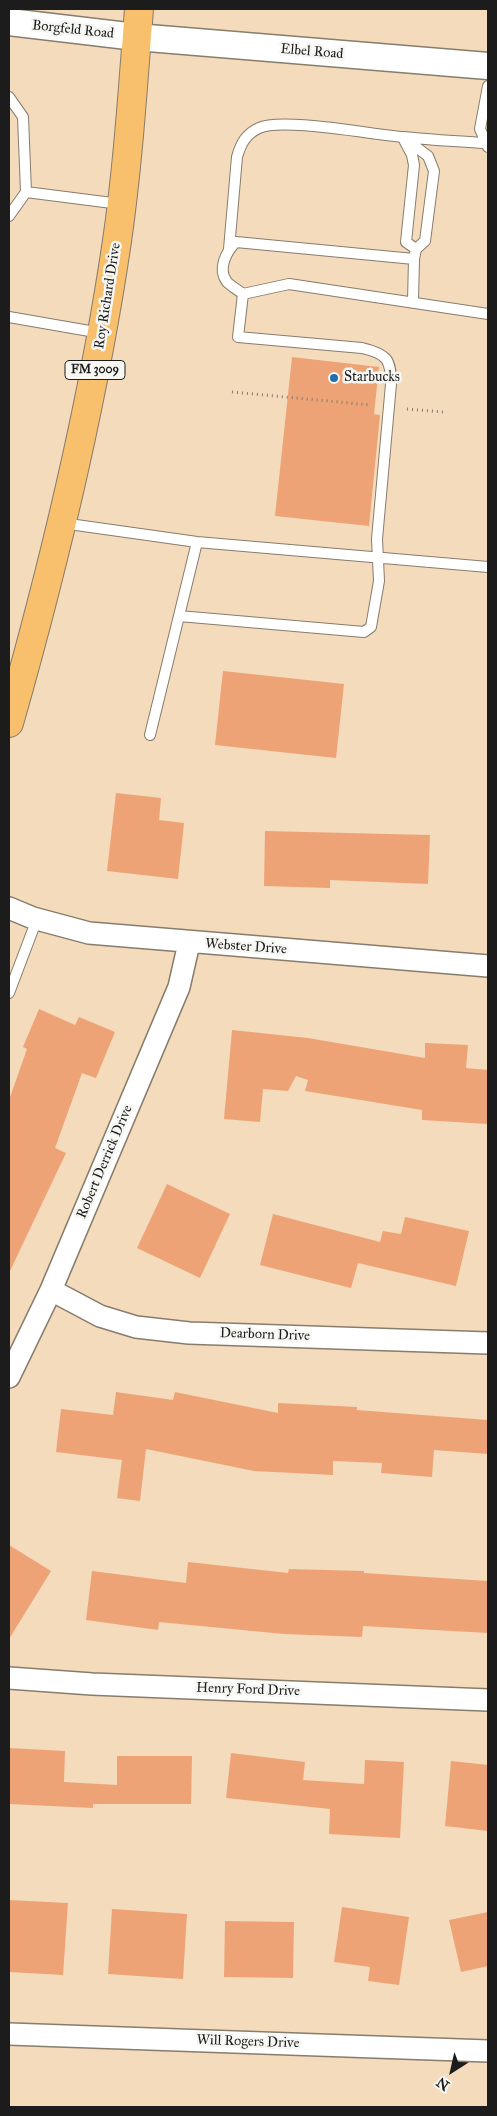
<!DOCTYPE html>
<style>
body{margin:0}
#map{position:relative;width:497px;height:2116px;overflow:hidden;background:#f3dbbc;font-family:"IM FELL Great Primer",serif}
canvas{display:block}
.frame{position:absolute;inset:0;border:10px solid #1c1c1c;pointer-events:none}
.north{position:absolute;left:427px;top:2046px;width:50px;height:50px;-webkit-text-stroke:4px #f6f6f2;paint-order:stroke;rotate:215deg;font-size:14px;font-weight:700;line-height:20px;text-align:center;color:#1c1c1c}
.north::after{content:'';display:block;margin:auto;width:18px;height:22px;background:#1c1c1c;clip-path:polygon(50% 0,100% 100%,50% 72%,0 100%)}
</style>
<div id="map">
<canvas width="497" height="2116"></canvas>
<div class="frame"></div>
<div class="north">N</div>
</div>
<script>
const context = document.querySelector('canvas').getContext('2d');
context.lineJoin = 'round';
function fillPath(path, color) { context.fillStyle = color; context.fill(path, 'evenodd'); }
function strokePath(path, color, width, dash) { context.strokeStyle = color; context.lineWidth = width; context.lineCap = dash ? 'butt' : 'round'; context.setLineDash(dash || []); context.stroke(path); }
function label(font, color, halo, rows, align = 'center') {
  context.font = font + ' "IM FELL Great Primer",serif'; context.lineWidth = 5; context.setLineDash([]); context.textBaseline = 'middle'; context.strokeStyle = halo; context.fillStyle = color; for (const [text, x, y, turn = 0] of rows) {
    context.save(); context.translate(x, y); context.rotate((+turn || 0) * Math.PI / 180); context.textAlign = isNaN(turn) ? turn : align; if (halo) context.strokeText(text, 0, 0); context.fillText(text, 0, 0); context.restore();
  }
}
fillPath(new Path2D(`
 M 292,357 L 379,367 L 374,414 L 380,415 L 369,526 L 275,516 Z
 M 223,671 L 344,684 L 336,758 L 215,745 Z
 M 116,793 L 161,798 L 159,820 L 184,823 L 178,879 L 107,871 Z
 M 265,831 L 430,835 L 428,884 L 330,880 L 330,888 L 264,886 Z
 M 39,1009 L 75,1025 L 79,1017 L 115,1032 L 96,1078 L 82,1073 L 55,1148 L 66,1153 L 9,1273 L 9,1100 L 27,1049 L 23,1047 Z
 M 232,1030 L 308,1038 L 425,1058 L 425,1043 L 468,1045 L 466,1068 L 488,1070 L 488,1124 L 422,1120 L 422,1110 L 305,1091 L 308,1080 L 296,1076 L 288,1091 L 263,1089 L 260,1122 L 224,1119 Z
 M 167,1184 L 230,1214 L 200,1278 L 137,1248 Z
 M 273,1214 L 380,1242 L 383,1231 L 401,1234 L 405,1217 L 469,1231 L 456,1286 L 358,1263 L 351,1288 L 260,1265 Z
 M 116,1392 L 173,1400 L 175,1392 L 278,1413 L 278,1403 L 357,1407 L 357,1410 L 488,1420 L 488,1454 L 434,1450 L 432,1477 L 381,1473 L 382,1463 L 333,1461 L 333,1475 L 254,1471 L 146,1449 L 140,1501 L 117,1498 L 122,1460 L 56,1452 L 61,1409 L 113,1415 Z
 M 9,1545 L 51,1571 L 9,1639 Z
 M 188,1562 L 288,1573 L 289,1569 L 364,1571 L 364,1573 L 488,1581 L 488,1633 L 363,1626 L 362,1637 L 284,1634 L 159,1622 L 158,1630 L 86,1620 L 92,1571 L 186,1583 Z
 M 9,1748 L 65,1751 L 64,1782 L 117,1785 L 117,1756 L 192,1756 L 191,1804 L 93,1804 L 93,1808 L 9,1804 Z
 M 231,1753 L 305,1762 L 303,1780 L 364,1784 L 365,1760 L 404,1762 L 400,1838 L 329,1834 L 330,1809 L 226,1798 Z
 M 451,1761 L 488,1765 L 488,1831 L 445,1826 Z
 M 9,1900 L 68,1903 L 63,1975 L 9,1972 Z
 M 342,1907 L 409,1917 L 399,1985 L 368,1981 L 370,1967 L 334,1962 Z
 M 112,1909 L 187,1914 L 183,1979 L 108,1974 Z
 M 488,1912 L 488,1966 L 461,1972 L 449,1920 Z
 M 225,1921 L 294,1922 L 293,1978 L 224,1977 Z`), '#eea377');
const service = new Path2D(`
 M 9,97 L 23,117 L 26,192
 M 403,138 L 412,155 L 414,165 L 406,242 L 416,249
 M 404,138 L 428,156 L 434,171 L 425,241 L 416,249 L 414,259
 M 488,147 L 480,129 L 488,86
 M 9,216 L 26,192 L 120,204
 M 229,249 L 237,157 C 241,143 246,134 259,128 C 282,117 374,135 404,137 C 430,140 457,141 484,143
 M 243,294 C 238,290 231,286 227,282 C 217,269 226,252 236,242 L 414,259 L 413,301
 M 9,317 L 101,333
 M 62,523 L 197,542 L 488,567
 M 179,616 L 364,632 L 371,627 L 379,581 L 377,539 L 391,384 C 391,359 387,354 362,348 L 238,337 L 243,294 L 289,284 L 488,314
 M 150,735 L 197,542
 M 9,993 L 37,919`);
const minor = new Path2D(`
 M 9,908 L 33,918 L 89,933 L 488,966
 M 51,1290 L 100,1316 L 136,1327 L 189,1333 L 488,1343
 M 9,1377 L 51,1290 L 179,987 L 189,943
 M 9,1678 L 92,1684 L 488,1700
 M 9,2034 L 488,2051`);
const tertiary = new Path2D(`
 M 9,22 L 136,37 L 488,66`);
const primary = new Path2D(`
 M 9,723 C 54,565 93,404 117,241 C 128,165 133,86 139,9`);
strokePath(service, '#887c6c', 12);
strokePath(minor, '#887c6c', 24);
strokePath(tertiary, '#887c6c', 29);
strokePath(primary, '#887c6c', 30);
strokePath(new Path2D(`
 M 232,392 L 371,405
 M 407,409 L 443,412`), '#887c6c', 3, [1, 4]);
strokePath(service, '#fff', 10);
strokePath(minor, '#fff', 21);
strokePath(tertiary, '#fff', 26);
strokePath(primary, '#f8bf6c', 28);
for (const [x, y, r, color] of [
 [334,378,5,"#1f6fb2"]
]) { const dot = new Path2D(); dot.arc(x, y, r, 0, 2 * Math.PI); context.fillStyle = color; context.fill(dot); strokePath(dot, '#f6f6f2', 2); }
for (const [x, y, w] of [
 [95,370,60]
]) { const box = new Path2D(); box.roundRect(x - w / 2, y - 9.5, w, 19, 4); context.fillStyle = '#f6f6f2'; context.fill(box); strokePath(box, '#1c1c1c', 1); }
label('bold 12px', '#1c1c1c', null, [
 ["FM 3009",95,370]
]);
label('14px', '#1c1c1c', '#f6f6f2', [
 ["Borgfeld Road",73,30,6],
 ["Elbel Road",312,52,5],
 ["Roy Richard Drive",108,296,-81],
 ["Webster Drive",246,947,4],
 ["Robert Derrick Drive",105,1162,-67],
 ["Dearborn Drive",265,1335,2],
 ["Henry Ford Drive",248,1690,2],
 ["Will Rogers Drive",248,2042,2]
]);
label('14px', '#1c1c1c', '#f6f6f2', [
 ["Starbucks",344,378]
], 'left');
</script>
